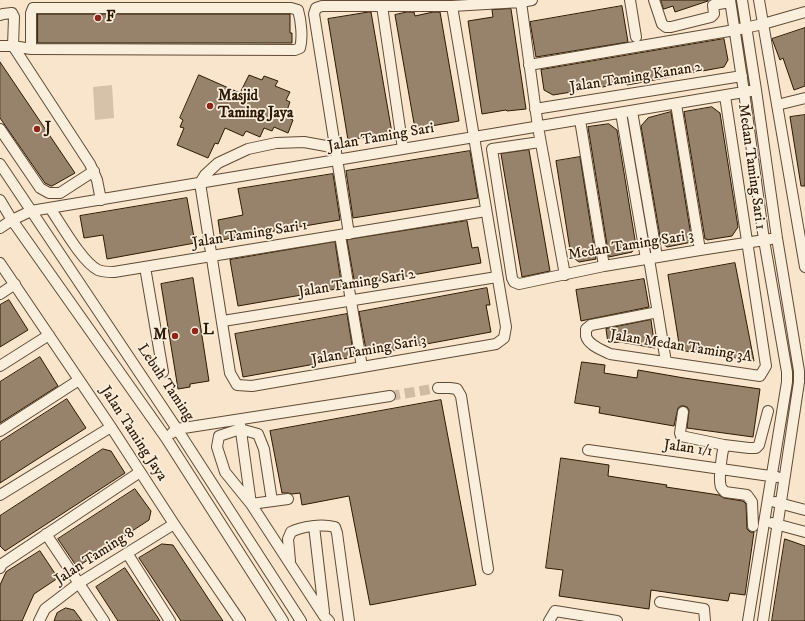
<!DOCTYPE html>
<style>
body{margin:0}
canvas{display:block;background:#f8e5cb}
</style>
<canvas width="805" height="621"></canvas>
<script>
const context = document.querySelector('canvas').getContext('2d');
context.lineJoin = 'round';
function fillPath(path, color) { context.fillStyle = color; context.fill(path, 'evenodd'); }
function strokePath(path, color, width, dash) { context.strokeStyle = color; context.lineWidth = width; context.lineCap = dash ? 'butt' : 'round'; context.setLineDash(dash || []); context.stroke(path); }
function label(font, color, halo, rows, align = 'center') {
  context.font = font + ' "IM FELL DW Pica",serif'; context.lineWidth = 3.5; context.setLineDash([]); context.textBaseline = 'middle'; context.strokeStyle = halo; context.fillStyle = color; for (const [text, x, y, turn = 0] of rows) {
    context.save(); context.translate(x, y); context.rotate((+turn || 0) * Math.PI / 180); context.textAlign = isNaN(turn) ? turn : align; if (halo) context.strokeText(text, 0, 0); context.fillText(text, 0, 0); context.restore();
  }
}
fillPath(new Path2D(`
 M 112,85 L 114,118 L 95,120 L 93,87 Z`), '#d5c2a9');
const building = new Path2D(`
 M 661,0 L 708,0 L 708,1 L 675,12 L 673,6 L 664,9 Z
 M 622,6 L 628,42 L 536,57 L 530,22 Z
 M 511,9 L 526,109 L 507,111 L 506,110 L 482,114 L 468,21 L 493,17 L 492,10 Z
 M 369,12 L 371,12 L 392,133 L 348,140 L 328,19 Z
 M 407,12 L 414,12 L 415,16 L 433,12 L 440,12 L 459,121 L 415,129 L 395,15 Z
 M 38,14 L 290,14 L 290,33 L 292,33 L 292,43 L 38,43 Z
 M 805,28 L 805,86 L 794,90 L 783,58 L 780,60 L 772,39 Z
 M 724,39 L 728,60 L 724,67 L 627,85 L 627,83 L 553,95 L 544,90 L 541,70 Z
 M 0,62 L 75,173 L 52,186 L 51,186 L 45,183 L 0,118 Z
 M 199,75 L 240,93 L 249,75 L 262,80 L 264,76 L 278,81 L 275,86 L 290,92 L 286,100 L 290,102 L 285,116 L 293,120 L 288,133 L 274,127 L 272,131 L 264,128 L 260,137 L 246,131 L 243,136 L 225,128 L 218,144 L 215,143 L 208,158 L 177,145 L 184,128 L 180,127 L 183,120 L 180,118 Z
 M 712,107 L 720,113 L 738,227 L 732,236 L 707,240 L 707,239 L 705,239 L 684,112 Z
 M 671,112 L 692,242 L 667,247 L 661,242 L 641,126 L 648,118 Z
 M 805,115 L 805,186 L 801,186 L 790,117 Z
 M 609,124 L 617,130 L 636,246 L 632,252 L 609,257 L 588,127 Z
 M 529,150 L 550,271 L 522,277 L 501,154 Z
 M 470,151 L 478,198 L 353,218 L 346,171 Z
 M 580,157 L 596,259 L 579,262 L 571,256 L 556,161 Z
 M 333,174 L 340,220 L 221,240 L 218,220 L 243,215 L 238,189 Z
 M 187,198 L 195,243 L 107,259 L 103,235 L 84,238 L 80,216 Z
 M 467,221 L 472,248 L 478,247 L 481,263 L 355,285 L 347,240 Z
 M 335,242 L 342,288 L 238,306 L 230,260 Z
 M 735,263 L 754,361 L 712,354 L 712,356 L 680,350 L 668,275 Z
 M 193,278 L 209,381 L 190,384 L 190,387 L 178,389 L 161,284 Z
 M 644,279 L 649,307 L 590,319 L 581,321 L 576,290 Z
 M 487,288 L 490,305 L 486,305 L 491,332 L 367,355 L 359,312 Z
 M 9,300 L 28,330 L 0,347 L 0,305 Z
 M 347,314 L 354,357 L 243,377 L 235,334 Z
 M 651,320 L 655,348 L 620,342 L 608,343 L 606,329 Z
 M 40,357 L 58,386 L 0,423 L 0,382 Z
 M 582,362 L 605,365 L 604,373 L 637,378 L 638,370 L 684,378 L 760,389 L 753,437 L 687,428 L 689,410 L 687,407 L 684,406 L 681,406 L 678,408 L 674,426 L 599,413 L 600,407 L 575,403 Z
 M 67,399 L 86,428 L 0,483 L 0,442 Z
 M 441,400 L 476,585 L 370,605 L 349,496 L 302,505 L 300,493 L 292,494 L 288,493 L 282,493 L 270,431 Z
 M 103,449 L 111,451 L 125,473 L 5,551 L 0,546 L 0,516 Z
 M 561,458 L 609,465 L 608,476 L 667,485 L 666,487 L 719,495 L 724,498 L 743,501 L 746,504 L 747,529 L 750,532 L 754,532 L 745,595 L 730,593 L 728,601 L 651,590 L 649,609 L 559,596 L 563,570 L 546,568 Z
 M 135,489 L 151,511 L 149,520 L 77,567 L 58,539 Z
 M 785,539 L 805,546 L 805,621 L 772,621 Z
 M 162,544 L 173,545 L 223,621 L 181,621 L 139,558 Z
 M 40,551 L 58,578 L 34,594 L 22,621 L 0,621 L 0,585 L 6,572 Z
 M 125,568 L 160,621 L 118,621 L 96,587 Z
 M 66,608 L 74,610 L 82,621 L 54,621 L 57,613 Z`);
fillPath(building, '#97836b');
strokePath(building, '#2d1903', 1);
strokePath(new Path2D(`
 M 390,396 L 438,388`), '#cfbca3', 10, [10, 5]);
const minor = new Path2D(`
 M 630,0 L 636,37
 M 654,0 L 662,24 L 666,27 L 671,27 L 711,17 L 714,14 L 713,5 L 730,2
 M 730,0 L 744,92 L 764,240 L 787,372 L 787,382 L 748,621
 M 742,0 L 756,90 L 777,238 L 799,371 L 799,382 L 763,621
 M 759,0 L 805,267
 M 521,2 L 538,127 L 565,275
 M 382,6 L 403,149
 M 0,15 L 3,14 L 12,13 L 14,17 L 13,46 L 31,49 L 295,50 L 300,48 C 303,38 301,20 298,10 L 291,8 L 33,8 L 31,13 L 31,49
 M 0,46 L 13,46 L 90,164 L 97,180 L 101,200
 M 529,65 L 735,30 L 763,24 L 805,12
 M 676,104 L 700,250
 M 777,105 L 805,98
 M 535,109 L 742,76
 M 632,111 L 657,257
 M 621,113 L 646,259
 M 580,120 L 604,266
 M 0,129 L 40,188 L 49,193 L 60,193 L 94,171
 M 540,142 L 492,149 L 512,278 L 514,282 L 519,284 L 604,266 L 700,250 L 771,239
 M 336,150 L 326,146 L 304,142 L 276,143 L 248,149 L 218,163 L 205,175 L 200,183 L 230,373 L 237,385 L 252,386 L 496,344 L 504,338 L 506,327 L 452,6
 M 0,164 L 177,429 L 301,621
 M 0,200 L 12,220 L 166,438 L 283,621
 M 50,208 C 61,224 82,262 98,270 C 103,272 109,272 114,272 L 486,211
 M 0,228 L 12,220 L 31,211 L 756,90
 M 349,234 L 314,14 L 316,8 L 322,6 L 452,6 L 521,2 L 532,0
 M 340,235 L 362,367
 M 649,259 L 666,362
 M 0,263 L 111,427 L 174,524 L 240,621
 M 145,267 L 163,372
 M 0,294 L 15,284
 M 658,312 L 591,325 L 586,329 C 586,331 586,333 586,336 C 588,345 602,350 610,354 L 760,376 L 766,366 L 725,96
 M 223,321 L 497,277
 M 0,366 L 49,335
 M 438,388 L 450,388 L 457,389 L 461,396 L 488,569
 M 683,412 L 680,433 L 681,436 L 724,445 C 722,454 718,479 721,487 C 722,489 724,491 725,492 L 747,495 L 752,502 L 753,526
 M 240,424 L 251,504
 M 0,431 L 79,380
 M 172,433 L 177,429 L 390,396
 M 724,445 L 749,448 L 756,448 L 759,445 L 768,411
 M 588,450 L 777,477
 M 0,495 L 111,427
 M 272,501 L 264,449 L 258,434 L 240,429 L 219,436 L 217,447 L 225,472 L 251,504 L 324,616 L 329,621
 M 775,502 L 805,510
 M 251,504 L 288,499
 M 772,523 L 805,532
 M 314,526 L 324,612
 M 46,534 L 104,621
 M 127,553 L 170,621
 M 290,561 L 288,539 L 291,532 C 302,526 322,524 335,527 L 337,533 L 349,621
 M 0,568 L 2,564 L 140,472
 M 660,602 L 704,609 L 705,621
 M 39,621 L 45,609 L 79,583 L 174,524
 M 549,621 L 555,611 L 617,621`);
strokePath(minor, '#604c35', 12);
strokePath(minor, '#faeedd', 10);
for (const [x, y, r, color] of [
 [98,18,4,"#8f2418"],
 [210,106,4,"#8f2418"],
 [37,129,4,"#8f2418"],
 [195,331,4,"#8f2418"],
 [175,336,4,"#8f2418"]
]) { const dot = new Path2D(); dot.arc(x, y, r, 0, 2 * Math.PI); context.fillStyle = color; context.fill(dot); strokePath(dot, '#faeedd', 1.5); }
label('bold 15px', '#2d1903', '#faeedd', [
 ["F",106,18],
 ["Masjid",218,97],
 ["Taming Jaya",218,114],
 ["J",45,129],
 ["L",203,331],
 ["M",167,336,"right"]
], 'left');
label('15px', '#2d1903', '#faeedd', [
 ["Jalan Taming Kanan 2",636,78,-9],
 ["Jalan Taming Sari",381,138,-10],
 ["Medan Taming Sari 1",751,167,82],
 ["Jalan Taming Sari 1",250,235,-9],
 ["Medan Taming Sari 3",631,246,-9],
 ["Jalan Taming Sari 2",357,284,-9],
 ["Jalan Medan Taming 3A",681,347,9],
 ["Jalan Taming Sari 3",369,351,-10],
 ["Lebuh Taming",165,383,56],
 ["Jalan Taming Jaya",133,434,57],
 ["Jalan 1/1",688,449,8],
 ["Jalan Taming 8",95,557,-33]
]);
</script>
